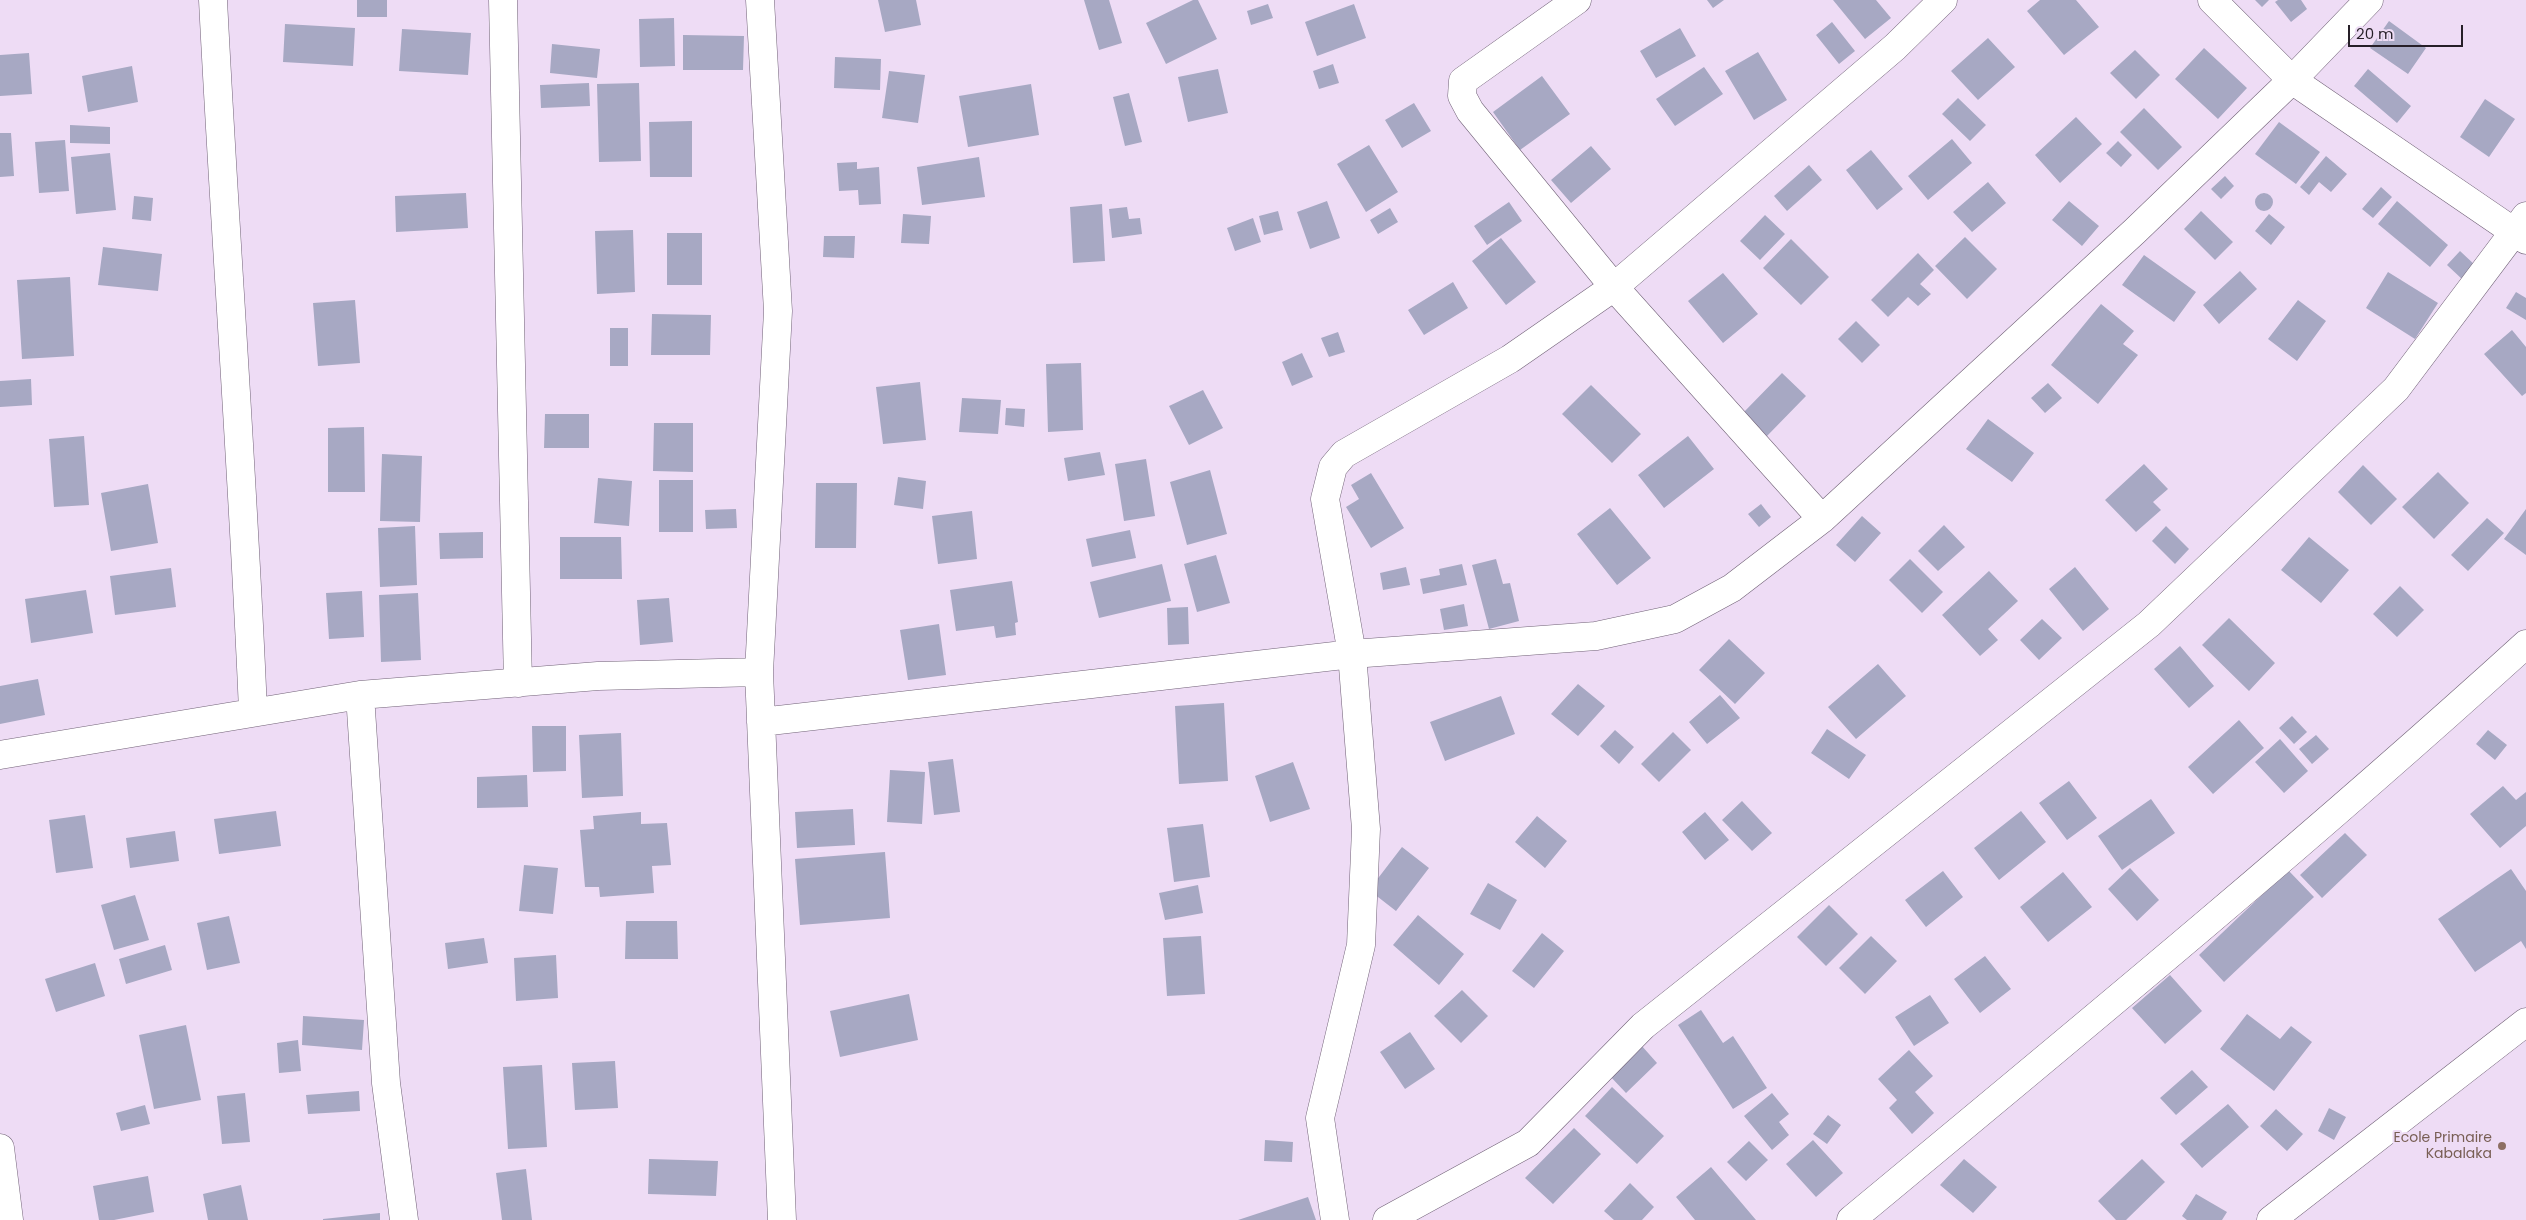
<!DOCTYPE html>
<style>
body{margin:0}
#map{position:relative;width:2526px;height:1220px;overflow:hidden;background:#eedcf5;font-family:Poppins,sans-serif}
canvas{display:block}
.scale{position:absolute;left:2348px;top:25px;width:115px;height:22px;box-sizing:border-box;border:2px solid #261f28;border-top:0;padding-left:6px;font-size:15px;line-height:18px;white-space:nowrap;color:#261f28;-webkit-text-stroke:4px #eedcf5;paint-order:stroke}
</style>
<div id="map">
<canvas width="2526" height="1220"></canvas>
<div class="scale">20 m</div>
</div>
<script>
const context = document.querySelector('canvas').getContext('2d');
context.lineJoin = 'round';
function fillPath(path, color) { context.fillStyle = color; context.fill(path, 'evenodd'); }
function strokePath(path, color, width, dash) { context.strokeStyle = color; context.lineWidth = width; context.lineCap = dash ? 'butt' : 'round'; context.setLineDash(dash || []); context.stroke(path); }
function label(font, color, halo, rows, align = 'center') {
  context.font = font + ' Poppins,sans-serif'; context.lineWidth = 4; context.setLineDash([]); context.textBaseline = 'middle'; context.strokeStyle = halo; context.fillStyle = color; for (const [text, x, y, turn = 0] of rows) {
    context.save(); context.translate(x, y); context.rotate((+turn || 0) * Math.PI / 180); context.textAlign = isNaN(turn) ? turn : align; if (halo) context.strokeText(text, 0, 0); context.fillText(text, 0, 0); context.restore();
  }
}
fillPath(new Path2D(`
 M 357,0 L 387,0 L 387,17 L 357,17 Z
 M 878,0 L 916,0 L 921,25 L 885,32 Z
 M 1084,0 L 1109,0 L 1122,43 L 1099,50 Z
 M 1193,0 L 1198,0 L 1217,39 L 1166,64 L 1146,23 Z
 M 1707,0 L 1724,0 L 1713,8 Z
 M 1833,0 L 1876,0 L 1891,18 L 1865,39 Z
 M 2040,0 L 2076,0 L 2099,27 L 2064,55 L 2027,11 Z
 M 2255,0 L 2269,0 L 2262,7 Z
 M 2278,0 L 2301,0 L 2307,9 L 2291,22 L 2275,2 Z
 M 1268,4 L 1273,18 L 1251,25 L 1247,11 Z
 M 1354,4 L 1366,38 L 1317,56 L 1305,22 Z
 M 674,18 L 675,66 L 640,67 L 639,19 Z
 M 2389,21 L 2426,48 L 2408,74 L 2370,48 Z
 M 1832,22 L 1855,51 L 1839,64 L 1816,35 Z
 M 285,24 L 355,28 L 353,66 L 283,62 Z
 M 1680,28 L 1696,56 L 1656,78 L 1640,51 Z
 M 402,29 L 471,33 L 468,75 L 399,71 Z
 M 683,35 L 744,36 L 743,70 L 683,70 Z
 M 1988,38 L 2015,67 L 1978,100 L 1951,71 Z
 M 552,44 L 600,49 L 597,78 L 550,73 Z
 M 2204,48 L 2247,88 L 2218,119 L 2175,79 Z
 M 2135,50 L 2160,75 L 2136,99 L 2110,73 Z
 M 1758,52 L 1787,100 L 1754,120 L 1725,71 Z
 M 29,53 L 32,94 L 0,96 L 0,55 Z
 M 835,57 L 881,59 L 880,90 L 834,88 Z
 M 1333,64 L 1339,83 L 1319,89 L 1313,71 Z
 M 132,66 L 138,102 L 88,112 L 82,76 Z
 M 1704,67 L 1723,94 L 1675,126 L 1656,99 Z
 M 1218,69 L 1228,113 L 1188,122 L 1178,77 Z
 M 2368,69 L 2411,106 L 2397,123 L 2354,86 Z
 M 889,71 L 925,75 L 918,123 L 882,118 Z
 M 1542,76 L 1570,114 L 1520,150 L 1493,112 Z
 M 589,83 L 590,106 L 541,108 L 540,85 Z
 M 639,83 L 641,161 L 599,162 L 597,84 Z
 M 1031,84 L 1039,135 L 968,147 L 959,96 Z
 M 1129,93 L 1142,142 L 1125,146 L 1113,97 Z
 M 1958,98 L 1986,125 L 1970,141 L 1942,114 Z
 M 2485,99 L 2515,119 L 2489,157 L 2460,137 Z
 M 1414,103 L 1431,131 L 1402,148 L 1385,120 Z
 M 2144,108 L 2182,147 L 2158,170 L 2120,132 Z
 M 2076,117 L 2102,144 L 2060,183 L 2035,155 Z
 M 692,121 L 692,177 L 650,177 L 649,122 Z
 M 2279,122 L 2320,152 L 2296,184 L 2255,154 Z
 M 70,125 L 110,127 L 110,144 L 70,143 Z
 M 0,133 L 11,133 L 14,176 L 0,177 Z
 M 1952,139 L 1972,163 L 1928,200 L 1908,176 Z
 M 65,140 L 69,191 L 39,193 L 35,142 Z
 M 2118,141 L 2132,155 L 2121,167 L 2106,153 Z
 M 1369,145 L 1398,192 L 1366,212 L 1337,164 Z
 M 1591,146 L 1611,169 L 1571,203 L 1551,180 Z
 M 1871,150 L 1903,189 L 1877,210 L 1846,170 Z
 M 110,153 L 116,210 L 76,214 L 71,157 Z
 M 2326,156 L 2347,174 L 2331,192 L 2319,182 L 2309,195 L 2300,187 Z
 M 979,157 L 985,197 L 922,205 L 917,167 Z
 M 857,162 L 857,169 L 879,167 L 881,204 L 859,205 L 858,190 L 839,191 L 837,163 Z
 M 1809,165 L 1822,180 L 1787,211 L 1774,196 Z
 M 2225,176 L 2234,186 L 2221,199 L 2211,189 Z
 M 1988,182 L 2006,203 L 1972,232 L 1953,212 Z
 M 2381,187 L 2392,197 L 2373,218 L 2362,209 Z
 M2255 202a9 9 0 1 1 18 0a9 9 0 1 1-18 0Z
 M 466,193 L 468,228 L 396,232 L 395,196 Z
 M 134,196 L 153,198 L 151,221 L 132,219 Z
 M 1327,201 L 1340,238 L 1310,249 L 1297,212 Z
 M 2069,201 L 2099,226 L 2082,246 L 2052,220 Z
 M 2397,201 L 2448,245 L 2430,267 L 2378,224 Z
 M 1509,202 L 1522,221 L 1487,245 L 1474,226 Z
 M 1102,204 L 1105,261 L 1073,263 L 1070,207 Z
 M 1127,207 L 1129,219 L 1140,218 L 1142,234 L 1112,238 L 1109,209 Z
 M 1390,208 L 1398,222 L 1378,234 L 1370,220 Z
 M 1278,211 L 1283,230 L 1264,235 L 1259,216 Z
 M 2201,211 L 2233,242 L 2215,260 L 2184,229 Z
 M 903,214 L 931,216 L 929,244 L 901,243 Z
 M 2269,214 L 2285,227 L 2271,245 L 2255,231 Z
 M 1765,215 L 1785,234 L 1760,260 L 1740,241 Z
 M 1253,218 L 1261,242 L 1235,251 L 1227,228 Z
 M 633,230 L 635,292 L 597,294 L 595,231 Z
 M 667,233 L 702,233 L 702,285 L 667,285 Z
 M 824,236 L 855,236 L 854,258 L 823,257 Z
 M 1965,237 L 1997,269 L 1967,299 L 1935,266 Z
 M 1501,238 L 1536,282 L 1506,305 L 1472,261 Z
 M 1791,239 L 1829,277 L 1801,305 L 1763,268 Z
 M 103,247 L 162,254 L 158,291 L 98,285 Z
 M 2460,251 L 2476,266 L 2463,280 L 2447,265 Z
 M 1918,253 L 1934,270 L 1920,284 L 1931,294 L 1918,306 L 1908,297 L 1888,317 L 1871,300 Z
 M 2144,255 L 2196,292 L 2174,322 L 2122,285 Z
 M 2240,271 L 2257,289 L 2219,324 L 2203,305 Z
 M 2388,272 L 2438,303 L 2415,339 L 2366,308 Z
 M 1723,273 L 1758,314 L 1723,343 L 1688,301 Z
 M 70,277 L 74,356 L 22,359 L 17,280 Z
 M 1453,282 L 1468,308 L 1424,335 L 1408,310 Z
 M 2516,292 L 2526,298 L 2526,320 L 2506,308 Z
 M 355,300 L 360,363 L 318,366 L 313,303 Z
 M 2298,300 L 2326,321 L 2297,361 L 2268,339 Z
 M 2101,304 L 2134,331 L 2123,344 L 2138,355 L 2098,404 L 2051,365 Z
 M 652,314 L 711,315 L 710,355 L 651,355 Z
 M 1856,321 L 1880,345 L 1862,363 L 1838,339 Z
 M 610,328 L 628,328 L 628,366 L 610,366 Z
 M 2512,330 L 2526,347 L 2526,393 L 2522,396 L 2484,354 Z
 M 1338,332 L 1345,352 L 1329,357 L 1321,338 Z
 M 1302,353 L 1313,377 L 1292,386 L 1282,362 Z
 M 1081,363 L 1083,430 L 1048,432 L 1046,364 Z
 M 1782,373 L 1806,396 L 1767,436 L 1743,413 Z
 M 31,379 L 32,405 L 0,407 L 0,381 Z
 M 920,382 L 926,440 L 883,444 L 876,387 Z
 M 2048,383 L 2062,398 L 2045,413 L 2031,398 Z
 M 1591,385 L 1641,434 L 1612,463 L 1562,414 Z
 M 1203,390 L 1223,428 L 1189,445 L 1169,406 Z
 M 962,398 L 1001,400 L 998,434 L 959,432 Z
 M 1006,408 L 1025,409 L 1024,427 L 1005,425 Z
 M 545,414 L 589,414 L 589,448 L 544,448 Z
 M 1988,419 L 2034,453 L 2012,482 L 1966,449 Z
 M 654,423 L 693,423 L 693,472 L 653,471 Z
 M 364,427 L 365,492 L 328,492 L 328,428 Z
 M 84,436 L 89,505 L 54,507 L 49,439 Z
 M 1688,436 L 1714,469 L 1664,508 L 1638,475 Z
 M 1100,452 L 1105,475 L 1068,481 L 1064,458 Z
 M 382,454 L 422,456 L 420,522 L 380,521 Z
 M 1146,459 L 1155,516 L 1124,521 L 1115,464 Z
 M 2144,464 L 2168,489 L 2153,502 L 2161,510 L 2136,532 L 2105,500 Z
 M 2363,465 L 2397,499 L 2371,525 L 2338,492 Z
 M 1210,470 L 1227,534 L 1187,545 L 1170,482 Z
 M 2438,472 L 2469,503 L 2434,539 L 2402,507 Z
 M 1371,473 L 1404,528 L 1371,548 L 1346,507 L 1359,499 L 1351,485 Z
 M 898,477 L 926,481 L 923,509 L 894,505 Z
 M 598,478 L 632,481 L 629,526 L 594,523 Z
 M 659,480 L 693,480 L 693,532 L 659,532 Z
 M 816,483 L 857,483 L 856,548 L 815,548 Z
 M 148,484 L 158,543 L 111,551 L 101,493 Z
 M 1761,504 L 1771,517 L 1759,527 L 1748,514 Z
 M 1610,508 L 1651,558 L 1617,585 L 1577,534 Z
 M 736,509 L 737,528 L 706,529 L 705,510 Z
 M 2526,509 L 2526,555 L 2504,539 Z
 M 972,511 L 977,559 L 938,564 L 932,516 Z
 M 1862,516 L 1881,533 L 1855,562 L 1836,545 Z
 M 2487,518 L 2504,533 L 2468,571 L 2451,555 Z
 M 1944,525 L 1965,547 L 1938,571 L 1918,551 Z
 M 415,526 L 417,585 L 380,587 L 378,528 Z
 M 2166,526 L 2189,549 L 2175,564 L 2152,541 Z
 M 1130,530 L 1136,558 L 1092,567 L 1086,539 Z
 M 483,532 L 483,558 L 440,559 L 439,533 Z
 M 560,537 L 621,537 L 622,579 L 560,579 Z
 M 2309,537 L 2349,570 L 2321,603 L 2281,570 Z
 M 1216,555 L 1230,603 L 1197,612 L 1184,564 Z
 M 1496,559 L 1503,584 L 1510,583 L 1519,621 L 1489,629 L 1472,565 Z
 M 1910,559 L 1943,592 L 1922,613 L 1889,580 Z
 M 1162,564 L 1171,601 L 1099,618 L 1090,582 Z
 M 1462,564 L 1467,585 L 1423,594 L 1420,579 L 1440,575 L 1439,569 Z
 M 1406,567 L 1410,585 L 1383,590 L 1380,573 Z
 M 2075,567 L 2109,609 L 2083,631 L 2049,589 Z
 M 171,568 L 176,607 L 115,615 L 110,576 Z
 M 1989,571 L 2018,601 L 1988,629 L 1998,640 L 1980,656 L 1942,615 Z
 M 1012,581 L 1018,622 L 1015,623 L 1016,635 L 996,638 L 994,626 L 956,631 L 950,590 Z
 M 2400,586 L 2424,610 L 2397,637 L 2373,614 Z
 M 86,590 L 93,633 L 31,643 L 25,599 Z
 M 362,591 L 364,637 L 329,639 L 326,593 Z
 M 418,593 L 421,660 L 381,662 L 379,595 Z
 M 669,598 L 673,642 L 640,645 L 637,600 Z
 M 1464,604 L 1468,626 L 1444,630 L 1440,609 Z
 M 1188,607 L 1189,644 L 1168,645 L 1167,608 Z
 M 2229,618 L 2275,663 L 2249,691 L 2202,645 Z
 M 2042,619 L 2062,638 L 2039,660 L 2020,640 Z
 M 939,624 L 946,675 L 908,680 L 900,630 Z
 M 1729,639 L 1765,673 L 1735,704 L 1699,670 Z
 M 2180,646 L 2214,686 L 2189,708 L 2154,669 Z
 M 1878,664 L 1906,696 L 1856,739 L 1828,707 Z
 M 38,679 L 45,715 L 0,724 L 0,686 Z
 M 1578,684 L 1605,706 L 1578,736 L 1551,714 Z
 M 1720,695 L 1740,718 L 1707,744 L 1689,722 Z
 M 1501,696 L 1515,734 L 1445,761 L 1430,722 Z
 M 1224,703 L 1228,781 L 1179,784 L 1175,706 Z
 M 2292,716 L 2307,732 L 2294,744 L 2279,728 Z
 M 2239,720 L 2264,748 L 2213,794 L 2188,767 Z
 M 532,726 L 566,726 L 566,771 L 533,772 Z
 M 1827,729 L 1866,755 L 1849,779 L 1811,753 Z
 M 1615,730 L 1634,747 L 1619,764 L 1600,746 Z
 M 2488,730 L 2507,745 L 2495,760 L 2476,744 Z
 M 1673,732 L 1691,750 L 1659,782 L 1641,764 Z
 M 621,733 L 623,796 L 582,798 L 579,735 Z
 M 2316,735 L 2329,749 L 2312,764 L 2299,749 Z
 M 2280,739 L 2308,771 L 2284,793 L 2255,762 Z
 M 953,759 L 960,812 L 934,815 L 928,762 Z
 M 1293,762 L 1310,809 L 1270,822 L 1255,776 Z
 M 890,770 L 925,772 L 922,824 L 887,822 Z
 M 527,775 L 528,807 L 477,808 L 477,777 Z
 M 2069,781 L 2097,818 L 2067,840 L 2039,803 Z
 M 2503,786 L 2516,800 L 2526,792 L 2526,826 L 2500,848 L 2470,814 Z
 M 2151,799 L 2175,833 L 2122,870 L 2098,836 Z
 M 1742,801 L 1772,833 L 1752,851 L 1722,820 Z
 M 853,809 L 855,845 L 797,848 L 795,812 Z
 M 276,811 L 281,846 L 219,854 L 214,819 Z
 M 2021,811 L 2046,842 L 1999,880 L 1974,848 Z
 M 641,812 L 641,824 L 667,823 L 671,865 L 652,866 L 654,893 L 600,897 L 599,887 L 585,887 L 580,830 L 594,829 L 593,816 Z
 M 1705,812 L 1729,840 L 1705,860 L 1682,832 Z
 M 85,815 L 93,868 L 56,873 L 49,820 Z
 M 1537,816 L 1567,841 L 1545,868 L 1515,842 Z
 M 1203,824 L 1210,877 L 1174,882 L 1167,828 Z
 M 175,831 L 179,861 L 130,868 L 126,838 Z
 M 2345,833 L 2367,855 L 2322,898 L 2300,875 Z
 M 1402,847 L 1429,868 L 1396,911 L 1369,890 Z
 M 885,852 L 890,918 L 800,925 L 795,859 Z
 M 524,865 L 558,868 L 553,914 L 519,911 Z
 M 2130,868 L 2159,900 L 2137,921 L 2108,889 Z
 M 2511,869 L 2526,891 L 2526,949 L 2521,941 L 2475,972 L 2438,919 Z
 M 2288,870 L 2314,897 L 2224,982 L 2199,955 Z
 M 1943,871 L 1963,897 L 1926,927 L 1905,900 Z
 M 2063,872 L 2092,907 L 2048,942 L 2020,907 Z
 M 1488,883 L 1517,900 L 1500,930 L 1470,914 Z
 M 1198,885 L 1203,913 L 1165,920 L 1159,893 Z
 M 135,895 L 149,940 L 114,950 L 101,905 Z
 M 1829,905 L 1858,934 L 1826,966 L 1797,937 Z
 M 1418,915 L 1464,954 L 1439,985 L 1393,945 Z
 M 229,916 L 240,963 L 207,970 L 197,923 Z
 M 626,921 L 677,921 L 678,959 L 625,959 Z
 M 1542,933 L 1564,951 L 1534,988 L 1512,971 Z
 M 1201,936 L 1205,994 L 1167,996 L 1163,938 Z
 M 1871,936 L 1897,961 L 1865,994 L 1839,968 Z
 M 484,938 L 488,963 L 448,969 L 445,943 Z
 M 165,945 L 172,970 L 126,984 L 119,959 Z
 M 556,955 L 558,998 L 516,1001 L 514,958 Z
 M 1985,956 L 2011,989 L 1980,1013 L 1954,979 Z
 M 95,963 L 105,996 L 56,1012 L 45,979 Z
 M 2170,975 L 2202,1011 L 2165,1044 L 2132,1008 Z
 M 1462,990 L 1488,1016 L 1461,1043 L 1434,1016 Z
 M 909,994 L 918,1040 L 840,1057 L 830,1011 Z
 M 1930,995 L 1949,1023 L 1914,1046 L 1895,1017 Z
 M 1701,1010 L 1723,1043 L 1733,1036 L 1767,1088 L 1733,1109 L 1678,1025 Z
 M 2247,1014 L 2280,1039 L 2291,1026 L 2312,1042 L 2274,1091 L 2220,1049 Z
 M 303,1016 L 364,1020 L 362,1050 L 302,1045 Z
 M 186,1025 L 201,1100 L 154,1109 L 139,1035 Z
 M 1410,1032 L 1435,1069 L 1405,1089 L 1380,1052 Z
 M 298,1040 L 301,1071 L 279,1073 L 277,1043 Z
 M 1641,1045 L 1657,1063 L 1626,1093 L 1609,1075 Z
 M 1909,1050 L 1933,1076 L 1915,1092 L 1934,1113 L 1912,1134 L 1889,1108 L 1897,1100 L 1878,1079 Z
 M 615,1061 L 618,1108 L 575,1110 L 572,1063 Z
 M 542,1065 L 547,1147 L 508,1149 L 503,1067 Z
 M 2192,1070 L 2208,1087 L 2176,1115 L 2160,1098 Z
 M 1612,1087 L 1664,1136 L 1637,1164 L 1585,1116 Z
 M 359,1091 L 360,1111 L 308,1114 L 306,1095 Z
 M 245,1093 L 250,1142 L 222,1144 L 217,1096 Z
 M 1772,1093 L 1789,1114 L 1779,1122 L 1789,1135 L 1772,1150 L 1744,1116 Z
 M 2228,1104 L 2249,1127 L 2202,1168 L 2180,1144 Z
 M 145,1105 L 150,1124 L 121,1131 L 116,1113 Z
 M 2329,1108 L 2346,1117 L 2334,1140 L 2318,1131 Z
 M 2276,1109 L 2303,1134 L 2287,1151 L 2260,1126 Z
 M 1828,1115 L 1841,1125 L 1827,1144 L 1813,1134 Z
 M 1574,1128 L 1601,1154 L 1553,1204 L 1525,1178 Z
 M 1265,1140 L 1293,1142 L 1292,1162 L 1264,1161 Z
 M 1813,1140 L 1843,1173 L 1816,1197 L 1786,1164 Z
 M 1749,1141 L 1768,1160 L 1746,1181 L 1727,1162 Z
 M 649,1159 L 718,1161 L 716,1196 L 648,1194 Z
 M 1964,1159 L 1997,1187 L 1973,1213 L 1940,1185 Z
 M 2142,1159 L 2165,1182 L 2126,1220 L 2116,1220 L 2098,1201 Z
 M 1711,1167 L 1756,1220 L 1695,1220 L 1676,1197 Z
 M 526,1169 L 532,1220 L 502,1220 L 496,1173 Z
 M 148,1176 L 154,1212 L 114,1220 L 99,1220 L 93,1186 Z
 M 1630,1183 L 1654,1207 L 1642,1220 L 1614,1220 L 1604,1211 Z
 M 241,1185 L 248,1220 L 208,1220 L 203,1194 Z
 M 2196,1194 L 2227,1212 L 2222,1220 L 2187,1220 L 2182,1216 Z
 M 1308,1197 L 1316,1220 L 1238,1220 Z
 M 380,1213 L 380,1220 L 323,1220 L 323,1219 Z`), '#a7a8c3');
const minor = new Path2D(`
 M 213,0 C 225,237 243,474 253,711
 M 503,0 L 518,683
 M 760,0 L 778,311 L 759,672 L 782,1220
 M 1577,0 L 1463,81 L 1462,96 L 1470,111 L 1614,287 L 1822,519
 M 2212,0 L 2292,80 L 2526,240
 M 360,695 L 386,1083 L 404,1220
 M 761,722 L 1352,654 L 1596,636 L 1675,619 L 1732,588 L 1822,519 L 2135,231 L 2292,80 L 2369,0
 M 0,755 L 360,695 L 598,676 L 759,672
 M 0,1148 L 9,1220
 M 1335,1220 L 1320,1118 L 1361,945 L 1366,829 L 1352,654 L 1325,499 L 1333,467 L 1344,454 L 1510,359 L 1614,287 L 1895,47 L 1943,0
 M 1387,1220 L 1528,1143 L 1643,1026 L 2149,624 L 2396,389 L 2526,216
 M 1851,1220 C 2079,1031 2307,843 2526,644
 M 2271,1220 L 2526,1022`);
strokePath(minor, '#716277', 29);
strokePath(minor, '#fff', 28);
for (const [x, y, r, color] of [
 [2502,1146,5,"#8d6e63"]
]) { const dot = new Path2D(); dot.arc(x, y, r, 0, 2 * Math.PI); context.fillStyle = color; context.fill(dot); strokePath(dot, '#eedcf5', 2); }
label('14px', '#785e54', '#eedcf5', [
 ["Ecole Primaire",2492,1138],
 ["Kabalaka",2492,1154]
], 'right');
</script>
